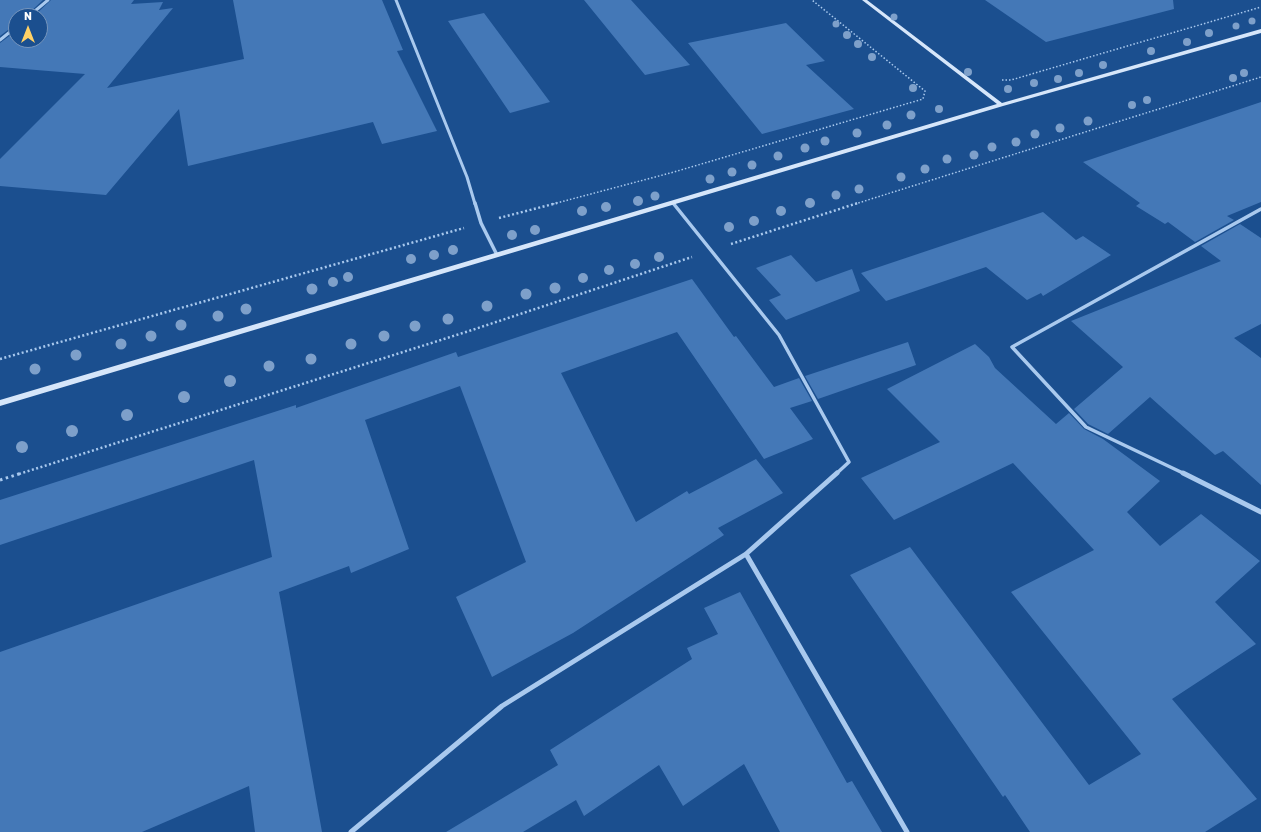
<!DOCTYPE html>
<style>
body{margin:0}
#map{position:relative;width:1261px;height:832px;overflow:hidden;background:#1b4f8f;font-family:Rubik,sans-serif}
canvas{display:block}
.north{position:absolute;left:8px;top:8px;width:40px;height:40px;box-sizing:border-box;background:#1b4f8f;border:1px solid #7695bc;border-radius:50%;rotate:0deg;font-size:11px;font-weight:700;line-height:16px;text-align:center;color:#fff}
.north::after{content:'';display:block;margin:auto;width:14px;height:18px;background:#ffd166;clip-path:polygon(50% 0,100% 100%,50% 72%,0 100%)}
</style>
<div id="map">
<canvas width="1261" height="832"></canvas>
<div class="north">N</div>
</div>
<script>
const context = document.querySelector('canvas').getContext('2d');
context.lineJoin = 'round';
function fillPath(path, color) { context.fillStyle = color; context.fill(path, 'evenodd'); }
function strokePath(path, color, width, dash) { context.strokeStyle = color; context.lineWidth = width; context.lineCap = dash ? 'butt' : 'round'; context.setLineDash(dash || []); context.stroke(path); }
fillPath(new Path2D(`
 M 0,0 L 43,0 L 26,16 L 16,16 L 16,24 L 0,36 Z
 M 51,0 L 134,0 L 131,4 L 163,2 L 159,10 L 173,8 L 107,88 L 244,59 L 233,0 L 382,0 L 403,50 L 397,51 L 437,131 L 382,144 L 373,122 L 188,166 L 179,109 L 106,195 L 0,186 L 0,159 L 85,74 L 0,67 L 0,43 L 16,31 L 16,40 L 40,40 L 40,16 L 34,16 Z
 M 584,0 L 631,0 L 690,65 L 645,75 Z
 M 985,0 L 1173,0 L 1174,9 L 1046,42 Z
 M 484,13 L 550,102 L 510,113 L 448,21 Z
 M 786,23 L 825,61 L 806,65 L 854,109 L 762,134 L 688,43 Z
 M 1261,102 L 1261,202 L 1227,216 L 1234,220 L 1195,242 L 1168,222 L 1165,224 L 1136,206 L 1140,203 L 1083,162 Z
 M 1043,212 L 1076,240 L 1083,236 L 1111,255 L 1043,296 L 1041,293 L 1027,300 L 986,267 L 886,301 L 861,273 Z
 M 1240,224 L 1261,238 L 1261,324 L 1234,338 L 1261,358 L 1261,485 L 1223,451 L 1215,455 L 1150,397 L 1108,434 L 1088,424 L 1074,409 L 1123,367 L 1071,321 L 1221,261 L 1201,246 Z
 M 791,255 L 816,282 L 852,269 L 860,291 L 786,320 L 769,300 L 781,295 L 756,268 Z
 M 692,279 L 734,337 L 736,336 L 774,387 L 799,378 L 812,401 L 790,408 L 813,439 L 764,459 L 677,332 L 561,373 L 636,522 L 687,491 L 689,494 L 756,459 L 783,493 L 718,528 L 724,535 L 573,633 L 492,677 L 456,597 L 526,562 L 460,386 L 365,420 L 409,549 L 351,573 L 349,566 L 279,592 L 322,832 L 255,832 L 249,786 L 142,832 L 0,832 L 0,652 L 272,557 L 254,460 L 0,545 L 0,500 L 296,405 L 296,408 L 456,352 L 458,357 Z
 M 908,342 L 916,365 L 818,399 L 805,376 Z
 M 975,344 L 989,357 L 995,368 L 1056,424 L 1069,413 L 1084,429 L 1103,439 L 1160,481 L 1127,512 L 1160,546 L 1201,514 L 1260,561 L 1215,602 L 1256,644 L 1172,699 L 1257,799 L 1205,832 L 1030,832 L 1005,795 L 1003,797 L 850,575 L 910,547 L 1089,785 L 1141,754 L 1011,592 L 1094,550 L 1013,463 L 894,520 L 861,478 L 940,442 L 887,389 Z
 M 740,592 L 847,783 L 852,781 L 882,832 L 780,832 L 744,764 L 683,806 L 659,765 L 584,816 L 576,800 L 523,832 L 446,832 L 558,765 L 550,750 L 692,659 L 687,648 L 718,634 L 704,608 Z`), '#4478b7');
strokePath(new Path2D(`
 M 1002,80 L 1011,80 L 1261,7
 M 553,204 L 674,172 L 923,99 L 925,91 L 812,0
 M 855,204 L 1261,77`), '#a9c9ee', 1.5, [1.5, 2]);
strokePath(new Path2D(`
 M 499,218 L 557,203
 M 731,244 L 858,203
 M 0,359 L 464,228
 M 19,474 L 466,332 L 692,257`), '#a9c9ee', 2.5, [2, 2.5]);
strokePath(new Path2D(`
 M 0,480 L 22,473`), '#a9c9ee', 3, [2.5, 3.5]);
strokePath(new Path2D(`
 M 396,0 L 467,177 L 475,204
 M 29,16 L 48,0
 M 0,40 L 16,27`), '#a9c9ee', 3);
strokePath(new Path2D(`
 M 475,203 L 481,223 L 497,255
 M 673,203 L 779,335 L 849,462 L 836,474
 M 1185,474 L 1086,427 L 1012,347 L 1261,209`), '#a9c9ee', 3.5);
strokePath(new Path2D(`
 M 1183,473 L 1261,512
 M 746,554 L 907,832
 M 351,832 L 502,706 L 746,554 L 837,473`), '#a9c9ee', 5);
fillPath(new Path2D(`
 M 862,0 L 867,0 L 1002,103 L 1261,29 L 1261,33 L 1003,106 L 0,406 L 0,400 L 997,104 Z`), '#d6e6fa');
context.fillStyle = '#7ea0ca';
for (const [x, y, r] of [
 [894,17,3.5],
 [1252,21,3.5],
 [836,24,3.5],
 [1236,26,3.5],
 [1209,33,4],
 [847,35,4],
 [1187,42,4],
 [858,44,4],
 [1151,51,4],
 [872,57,4],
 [1103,65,4],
 [968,72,4],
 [1079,73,4],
 [1244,73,4],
 [1233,78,4],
 [1058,79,4],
 [1034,83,4],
 [913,88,4],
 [1008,89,4],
 [1147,100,4],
 [1132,105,4],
 [939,109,4],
 [911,115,4.5],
 [1088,121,4.5],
 [887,125,4.5],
 [1060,128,4.5],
 [857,133,4.5],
 [1035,134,4.5],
 [825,141,4.5],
 [1016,142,4.5],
 [992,147,4.5],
 [805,148,4.5],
 [974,155,4.5],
 [778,156,4.5],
 [947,159,4.5],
 [752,165,4.5],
 [925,169,4.5],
 [732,172,4.5],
 [901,177,4.5],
 [710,179,4.5],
 [859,189,4.5],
 [836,195,4.5],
 [655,196,4.5],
 [638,201,5],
 [810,203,5],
 [606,207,5],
 [582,211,5],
 [781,211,5],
 [754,221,5],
 [729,227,5],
 [535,230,5],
 [512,235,5],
 [453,250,5],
 [434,255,5],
 [659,257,5],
 [411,259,5],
 [635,264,5],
 [609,270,5],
 [348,277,5],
 [583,278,5],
 [333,282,5],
 [555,288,5.5],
 [312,289,5.5],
 [526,294,5.5],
 [487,306,5.5],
 [246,309,5.5],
 [218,316,5.5],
 [448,319,5.5],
 [181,325,5.5],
 [415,326,5.5],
 [151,336,5.5],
 [384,336,5.5],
 [121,344,5.5],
 [351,344,5.5],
 [76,355,5.5],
 [311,359,5.5],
 [269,366,5.5],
 [35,369,5.5],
 [230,381,6],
 [184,397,6],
 [127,415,6],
 [72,431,6],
 [22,447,6]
]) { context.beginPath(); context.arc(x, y, r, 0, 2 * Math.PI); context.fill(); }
</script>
